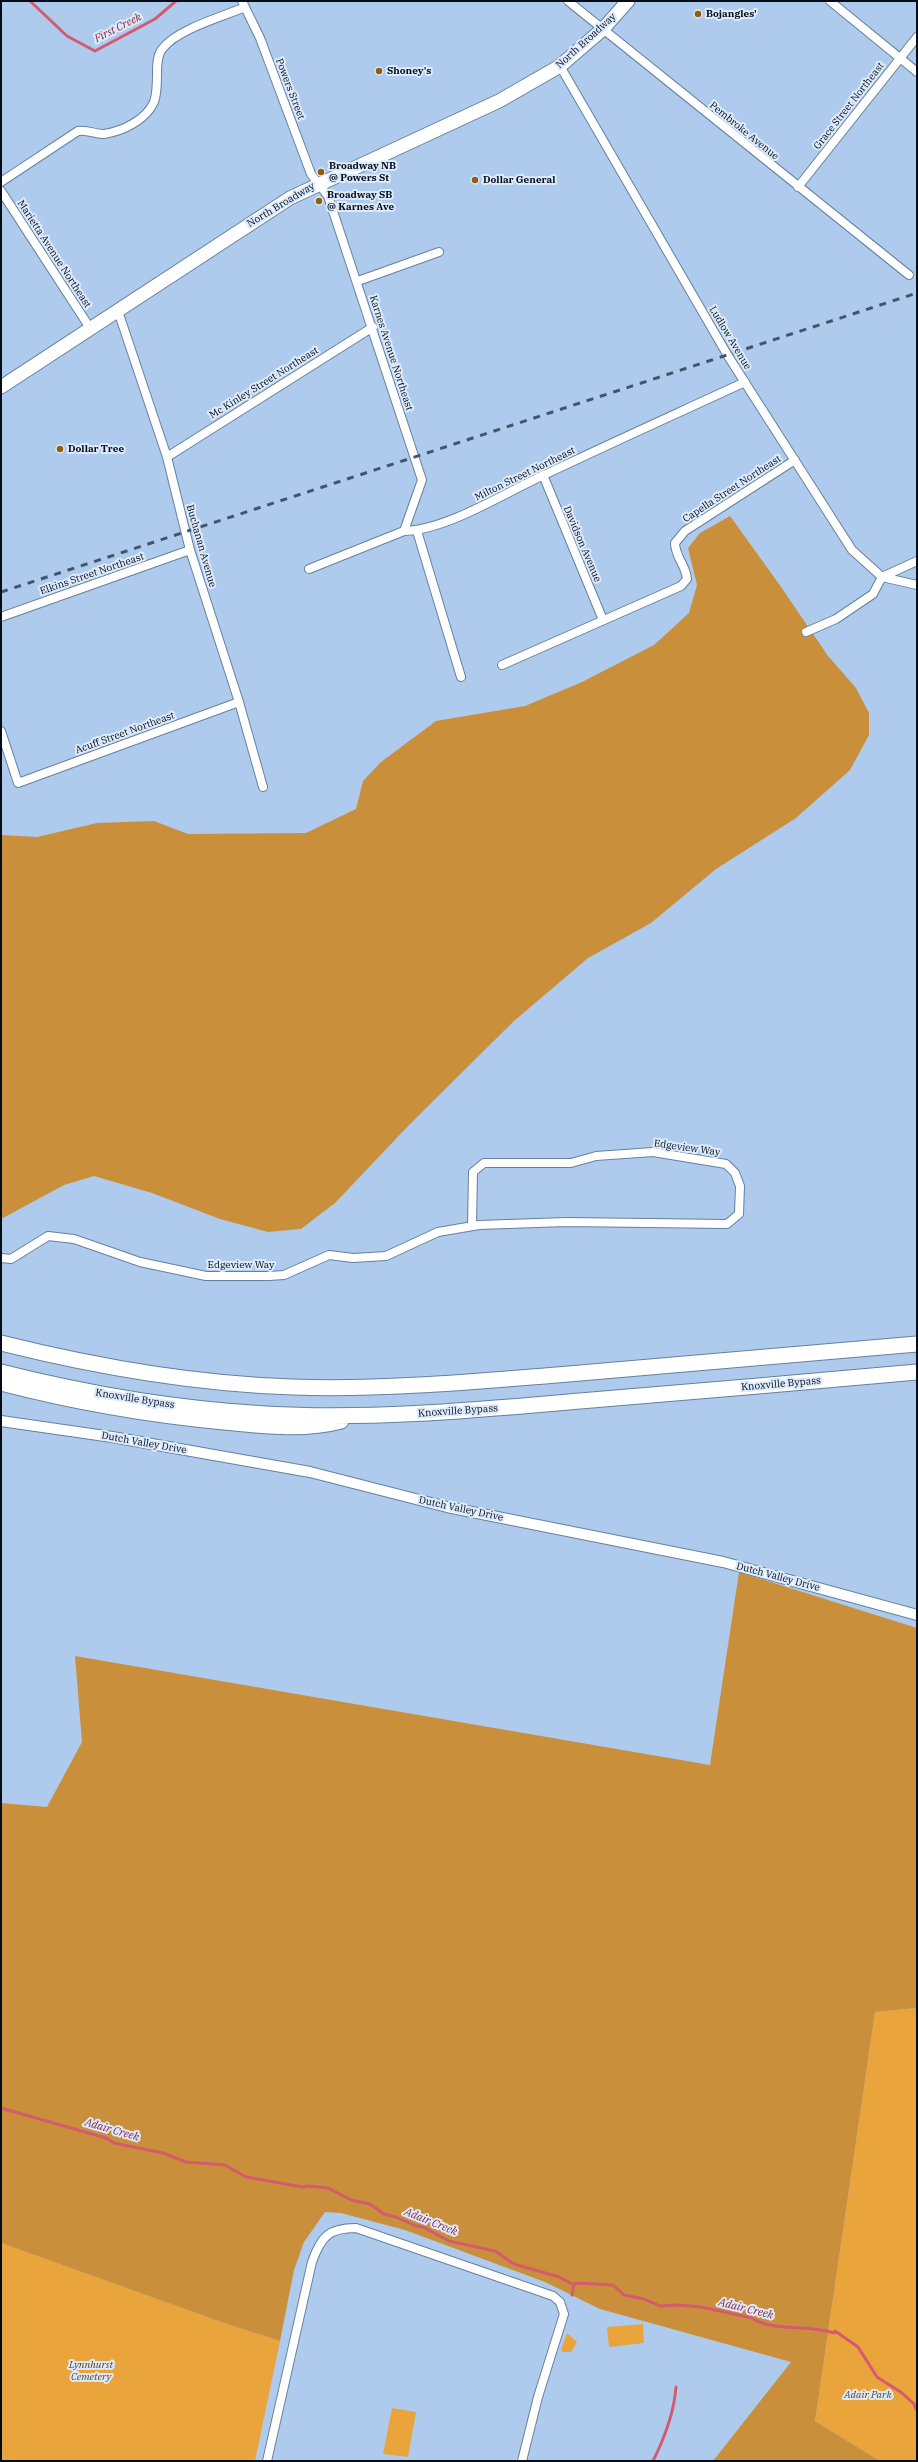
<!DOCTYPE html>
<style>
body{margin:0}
#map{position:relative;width:918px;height:2462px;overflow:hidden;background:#aecbed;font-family:"IBM Plex Serif",serif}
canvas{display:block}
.frame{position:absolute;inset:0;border:2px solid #040c17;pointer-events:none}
</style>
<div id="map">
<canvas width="918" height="2462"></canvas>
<div class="frame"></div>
</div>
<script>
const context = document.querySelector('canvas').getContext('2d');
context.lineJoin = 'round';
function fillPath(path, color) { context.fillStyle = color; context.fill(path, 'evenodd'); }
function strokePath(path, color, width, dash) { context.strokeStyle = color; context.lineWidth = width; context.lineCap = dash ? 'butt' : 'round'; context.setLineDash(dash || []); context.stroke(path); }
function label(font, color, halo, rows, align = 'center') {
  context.font = font + ' "IBM Plex Serif",serif'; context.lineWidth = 4; context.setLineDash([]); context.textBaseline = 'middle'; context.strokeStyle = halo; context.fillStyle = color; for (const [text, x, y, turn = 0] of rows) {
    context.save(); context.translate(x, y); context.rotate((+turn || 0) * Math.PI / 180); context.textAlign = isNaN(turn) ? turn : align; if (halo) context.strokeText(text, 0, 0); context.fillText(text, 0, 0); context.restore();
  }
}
fillPath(new Path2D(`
 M 917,2008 L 917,2461 L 880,2461 L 815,2421 L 875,2012 Z
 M 1,2243 L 224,2323 L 280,2341 L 255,2461 L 1,2461 Z
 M 643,2324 L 644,2343 L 609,2347 L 607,2327 Z
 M 567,2333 L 577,2342 L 571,2352 L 563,2352 L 561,2350 Z
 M 392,2408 L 416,2412 L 408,2457 L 383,2454 Z`), '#eaa43c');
fillPath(new Path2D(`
 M 730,516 L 779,584 L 828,656 L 856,688 L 869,713 L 869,735 L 850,770 L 796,818 L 716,869 L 651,923 L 588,958 L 514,1021 L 410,1124 L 335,1203 L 301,1229 L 268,1232 L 220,1219 L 152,1193 L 94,1176 L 64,1185 L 1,1219 L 1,835 L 37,837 L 97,823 L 154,821 L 188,834 L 306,833 L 356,809 L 363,781 L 381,762 L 436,721 L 525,706 L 582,682 L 654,645 L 689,613 L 697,585 L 688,548 L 700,533 Z
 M 739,1572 L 917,1628 L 917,2008 L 875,2012 L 815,2421 L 880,2461 L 713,2461 L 791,2362 L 600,2309 L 545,2282 L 405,2230 L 341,2213 L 325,2212 L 304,2242 L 294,2270 L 280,2341 L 224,2323 L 1,2243 L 1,1803 L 47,1807 L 82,1742 L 75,1656 L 710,1765 Z`), '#ca8f3b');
strokePath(new Path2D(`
 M 30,1 L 67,36 L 95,51 L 155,19 L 176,1
 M 1,2108 L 106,2138 L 114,2143 L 163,2153 L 186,2162 L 225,2165 L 246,2177 L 303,2187 L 308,2186 L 328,2188 L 351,2200 L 370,2204 L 384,2214 L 396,2217 L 416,2226 L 423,2227 L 449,2241 L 495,2251 L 514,2264 L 559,2277 L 574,2285 L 576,2283 L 613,2285 L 624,2295 L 644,2299 L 660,2306 L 678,2305 L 701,2307 L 752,2318 C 772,2332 809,2324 834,2333 L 835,2331 L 858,2347 L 877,2377 L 902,2393 L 914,2404 L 917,2411
 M 572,2295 L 574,2285
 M 653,2461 C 665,2437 674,2414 676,2387`), '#d45b6f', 3);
const minor = new Path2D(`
 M 242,1 L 260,38 L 311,174 L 328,196 L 422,480 L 404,531
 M 568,1 L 909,275
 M 830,1 L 917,72
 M 560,66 L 728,356 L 852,550 L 882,577 L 917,585
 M 1,182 L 78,131 C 88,129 96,135 104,134 C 123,131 146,120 154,102 C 157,94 157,83 157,74 C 157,66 157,54 163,48 C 178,29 222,17 245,7
 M 798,187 L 917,37
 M 1,191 L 90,328
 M 358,281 L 439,252
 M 118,311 L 167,457 L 190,550 L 239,702 L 263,787
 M 167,457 L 373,327
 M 543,475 L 603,620
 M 417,531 L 461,677
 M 309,569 L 404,531 C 447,530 504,493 544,475 C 611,443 678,413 745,382
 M 1,617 L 190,550
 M 806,632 L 836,619 L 873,594 L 882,577 L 917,561
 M 502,665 L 681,586 L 687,579 C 686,565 675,557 675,543 L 685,531 L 795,460
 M 1,731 L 18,783 L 239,702
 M 1,1258 L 11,1259 L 48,1236 L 74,1239 L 140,1262 L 206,1276 L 269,1276 L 284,1275 L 329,1255 L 353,1258 L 386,1256 L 438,1232 L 479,1225 L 566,1222 L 727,1224 L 739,1214 L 740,1186 L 735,1173 L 726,1164 L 653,1152 L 596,1156 L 571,1163 L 484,1163 L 473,1172 L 472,1226
 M 267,2461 L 312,2262 C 321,2237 328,2228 356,2228 L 553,2296 L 560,2302 L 564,2314 L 538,2397 L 522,2461`);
const tertiary = new Path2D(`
 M 1,1421 L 112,1437 L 310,1472 L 447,1507 L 723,1562 L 917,1615`);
const primary = new Path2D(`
 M 1,387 L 290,198 L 499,101 L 560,66 L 603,29 L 628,1`);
const motorway = new Path2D(`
 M 1,1343 C 97,1367 195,1384 293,1387 C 381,1390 469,1382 557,1375 C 677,1365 797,1354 917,1344
 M 1,1372 C 88,1394 176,1409 266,1414 C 371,1420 476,1410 580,1401 C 692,1392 805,1382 917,1372
 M 1,1383 C 74,1402 149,1415 224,1422 C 263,1426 304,1431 341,1421`);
strokePath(minor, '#65809f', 10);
strokePath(tertiary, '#65809f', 12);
strokePath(primary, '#65809f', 15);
strokePath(motorway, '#65809f', 17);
strokePath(minor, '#fff', 8);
strokePath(tertiary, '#fff', 10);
strokePath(primary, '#fff', 13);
strokePath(motorway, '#fff', 15);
strokePath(new Path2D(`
 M 1,592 L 917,293`), '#455569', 3, [7, 7]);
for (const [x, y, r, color] of [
 [698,14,4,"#905f0d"],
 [379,71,4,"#905f0d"],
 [321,172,4,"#905f0d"],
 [475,180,4,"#905f0d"],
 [319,201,4,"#905f0d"],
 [60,449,4,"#905f0d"]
]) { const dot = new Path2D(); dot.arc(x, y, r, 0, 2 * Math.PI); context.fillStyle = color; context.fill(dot); strokePath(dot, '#dceafc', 1.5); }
label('bold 10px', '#040c17', '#dceafc', [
 ["Bojangles'",706,14],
 ["Shoney's",387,71],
 ["Broadway NB",329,166],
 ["@ Powers St",329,178],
 ["Dollar General",483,180],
 ["Broadway SB",327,195],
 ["@ Karnes Ave",327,207],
 ["Dollar Tree",68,449]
], 'left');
label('10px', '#040c17', '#dceafc', [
 ["North Broadway",586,41,-42],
 ["Powers Street",290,89,69],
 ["Grace Street Northeast",849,106,-52],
 ["Pembroke Avenue",744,131,39],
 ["North Broadway",281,205,-31],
 ["Marietta Avenue Northeast",54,254,57],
 ["Ludlow Avenue",730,338,59],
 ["Karnes Avenue Northeast",391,353,72],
 ["Mc Kinley Street Northeast",264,383,-32],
 ["Milton Street Northeast",525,474,-26],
 ["Capella Street Northeast",732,489,-33],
 ["Davidson Avenue",582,544,67],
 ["Buchanan Avenue",201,546,74],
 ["Elkins Street Northeast",92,574,-19],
 ["Acuff Street Northeast",125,733,-20],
 ["Edgeview Way",687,1148,8],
 ["Edgeview Way",241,1265],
 ["Knoxville Bypass",781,1384,-5],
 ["Knoxville Bypass",135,1399,9],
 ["Knoxville Bypass",458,1411,-4],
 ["Dutch Valley Drive",144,1443,10],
 ["Dutch Valley Drive",461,1509,12],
 ["Dutch Valley Drive",778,1577,15]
]);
label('italic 10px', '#5e3f12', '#dceafc', [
 ["Lynnhurst",91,2365],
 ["Cemetery",91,2377],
 ["Adair Park",868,2395]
]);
label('italic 11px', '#91223c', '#dceafc', [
 ["First Creek",118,28,-27],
 ["Adair Creek",112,2130,16],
 ["Adair Creek",431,2222,22],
 ["Adair Creek",746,2309,14]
]);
</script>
